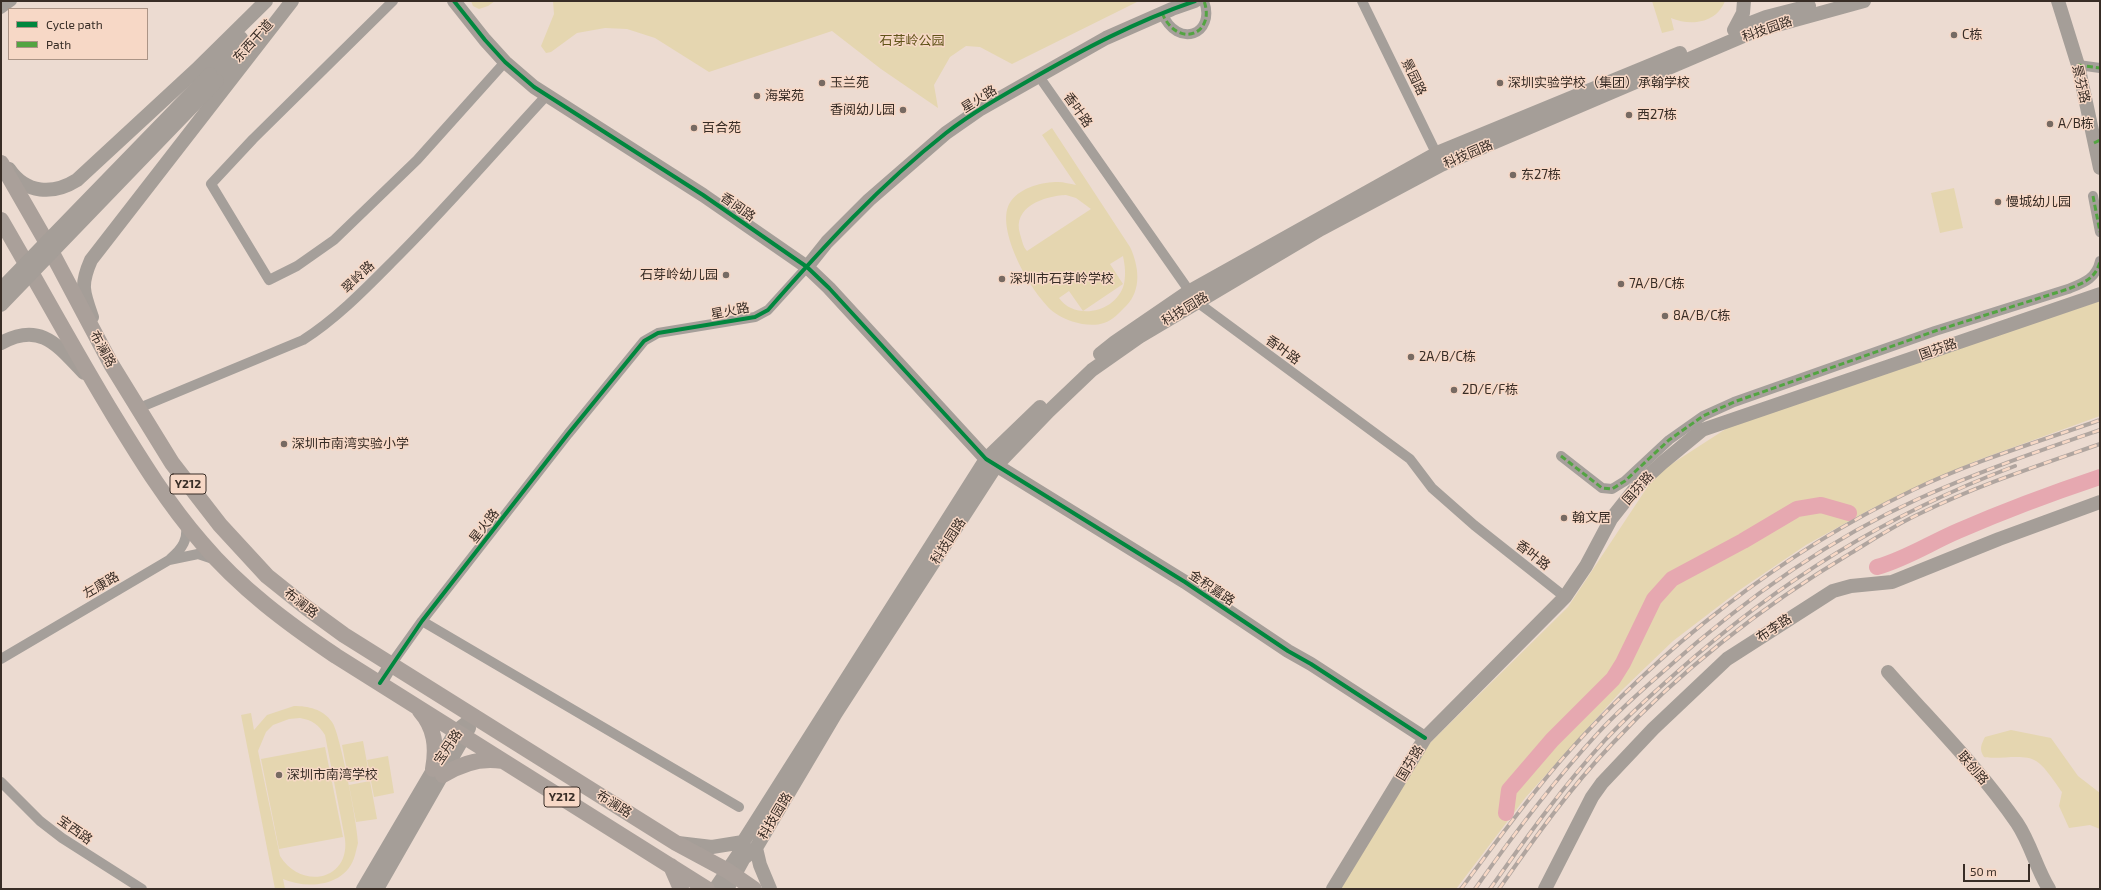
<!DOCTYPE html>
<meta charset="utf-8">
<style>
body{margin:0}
#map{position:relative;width:2101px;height:890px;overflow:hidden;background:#ecdbd1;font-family:"Exo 2",sans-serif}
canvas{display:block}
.frame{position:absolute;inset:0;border:2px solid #382d26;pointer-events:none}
.legend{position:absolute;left:8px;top:8px;width:140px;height:52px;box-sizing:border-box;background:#f7d8c6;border:1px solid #ab9486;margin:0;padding:5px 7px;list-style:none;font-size:12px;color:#382d26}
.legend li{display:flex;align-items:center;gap:8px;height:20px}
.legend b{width:20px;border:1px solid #ab9486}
.scale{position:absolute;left:1963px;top:864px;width:67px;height:18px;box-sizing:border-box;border:2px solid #382d26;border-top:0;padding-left:5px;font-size:12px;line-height:14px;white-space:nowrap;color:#382d26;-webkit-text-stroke:3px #f7d8c6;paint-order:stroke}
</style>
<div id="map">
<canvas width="2101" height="890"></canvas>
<div class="frame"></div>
<ul class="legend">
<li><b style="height:5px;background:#00873e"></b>Cycle path</li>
<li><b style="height:5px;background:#53a442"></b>Path</li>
</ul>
<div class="scale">50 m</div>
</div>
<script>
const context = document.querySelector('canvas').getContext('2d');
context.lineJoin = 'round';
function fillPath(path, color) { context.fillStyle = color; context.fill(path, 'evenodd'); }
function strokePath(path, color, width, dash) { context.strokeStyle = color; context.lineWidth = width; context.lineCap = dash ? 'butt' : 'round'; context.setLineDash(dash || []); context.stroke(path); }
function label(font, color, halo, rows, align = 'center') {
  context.font = font + ' "Exo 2","Noto Sans SC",sans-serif'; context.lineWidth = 3; context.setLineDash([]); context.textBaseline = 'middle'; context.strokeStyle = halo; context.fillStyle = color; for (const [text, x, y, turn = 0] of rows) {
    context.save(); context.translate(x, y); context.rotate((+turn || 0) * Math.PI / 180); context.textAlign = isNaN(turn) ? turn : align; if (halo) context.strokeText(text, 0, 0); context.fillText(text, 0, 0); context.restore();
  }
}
fillPath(new Path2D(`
 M 471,1 L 495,1 L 488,6 L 479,9 L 473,6 Z
 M 553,1 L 1139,1 L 1012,64 L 980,47 L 966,46 L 950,57 L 934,85 L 938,108 L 881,69 L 832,31 L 709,72 L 655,38 L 627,29 L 605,28 L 577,33 L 551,52 L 546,53 L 541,46 L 554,14 Z
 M 1652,1 L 1725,1 C 1716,24 1690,26 1671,18 L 1674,30 L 1662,33 Z
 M 1052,128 L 1130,247 C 1139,266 1142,290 1126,306 C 1120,312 1113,320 1104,323 C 1089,328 1068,322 1055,313 C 1033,297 992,226 1011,201 C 1021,187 1043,182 1058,182 C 1064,182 1070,184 1076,185 L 1042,135 ZM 1066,195 L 1076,198 L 1091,209 L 1027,251 C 1023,247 1022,240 1020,234 C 1012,207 1044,196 1066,195 ZM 1123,256 C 1125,266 1126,274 1124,284 C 1118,307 1090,317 1071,308 C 1066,306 1062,302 1059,298 L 1069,291 L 1083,311 L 1123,284 L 1110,264 Z
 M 1954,188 L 1963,228 L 1940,233 L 1931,193 Z
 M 2100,301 L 2100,416 L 1978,460 L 1871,509 L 1806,545 L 1741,589 L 1673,641 L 1622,690 L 1526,797 L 1456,889 L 1340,889 L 1425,748 L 1568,607 L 1656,474 L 1735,423 Z
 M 294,706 C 308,706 323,709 332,722 C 340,732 358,828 358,843 C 357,847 356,851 355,855 C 347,886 308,890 283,879 L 285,889 L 275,889 L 241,715 L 251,713 L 254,730 L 267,715 ZM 300,718 C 312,720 319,725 325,735 L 345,839 C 350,881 301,890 280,856 L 258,751 L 266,732 L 273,725 L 289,719 Z
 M 2011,730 L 2051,738 L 2078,776 L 2100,793 L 2100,829 L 2090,825 L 2069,828 L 2059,806 L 2062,792 C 2056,784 2044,765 2036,761 C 2024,753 1999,760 1984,757 C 1979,749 1981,745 1985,737 Z
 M 363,741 L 370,779 L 349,782 L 342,745 Z
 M 325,747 L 343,837 L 279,849 L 261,759 Z
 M 388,756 L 394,793 L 374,797 L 367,760 Z
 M 370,781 L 377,819 L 356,822 L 349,785 Z`), '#e5d6b0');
strokePath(new Path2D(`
 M 1877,567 C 1906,559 1930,543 1958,531 C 2004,511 2052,493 2100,477
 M 1506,813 L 1509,790 L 1552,740 L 1613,679 L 1623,663 L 1654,599 L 1672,579 L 1743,541 L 1797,509 L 1821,505 L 1849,513`), '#e6a8b0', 16);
strokePath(new Path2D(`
 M 393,1 L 253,139 L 211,184 L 269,280 L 297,266 L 334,240 L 417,160 L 505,62
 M 1362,1 L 1439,159
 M 1,9 L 12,1
 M 1162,13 C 1178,50 1216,34 1204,1
 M 2078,65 L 2100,68
 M 1038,75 L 1197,302 L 1410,459 L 1432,488 L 1474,525 L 1565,597
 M 2093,196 L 2100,232
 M 139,408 L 303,340 C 339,317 369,285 399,255 C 450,204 497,149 546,96
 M 1561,456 L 1602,488 L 1612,489 L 1625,481 L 1669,440 L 1703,416 L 1734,402 L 1935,331 L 2068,289 C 2083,283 2096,279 2100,261
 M 170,559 C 183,548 188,540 186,523
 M 422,621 L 739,807
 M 1,659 L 169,560 L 198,554 L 213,559
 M 392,663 L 422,621 L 568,434 L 644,341 L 658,333 L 755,317 L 768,310 L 807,267
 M 1,782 L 40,821 L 62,838 L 142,889`), '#a59f9a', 10);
strokePath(new Path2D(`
 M 454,1 L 485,40 L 505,62 L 534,87 L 703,195 L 807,267 L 829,288 L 986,459 L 1185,582 L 1288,651 L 1311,664 L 1425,738
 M 2058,1 L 2078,65 L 2100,168
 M 1743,26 L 1766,17 L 1809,6
 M 1734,30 L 1743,13 L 1744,1
 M 210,74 L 241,38
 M 217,81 L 241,55
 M 9,169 C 26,194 53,195 77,180 L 196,70 L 266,1
 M 807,267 L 827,242 L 869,200 L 946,133 L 979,110 L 1106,38 L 1172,9 L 1195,1
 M 92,317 C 83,292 80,285 91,260 L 292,1
 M 1,343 C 41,321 58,346 84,373
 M 1100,354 L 1115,342 L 1188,292 L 1437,153 L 1680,53
 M 1888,672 C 1931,721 1980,769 2017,823 C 2031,844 2036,868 2049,889
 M 380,683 L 392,663
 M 678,843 L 712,847 L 743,842
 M 756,848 L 760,865 L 770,889
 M 363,889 L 456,731 L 474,717
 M 377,889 L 469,728
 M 715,889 L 738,855 L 743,842 L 986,459 L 1040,407
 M 727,889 L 744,858 L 756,848 L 836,713 L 996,466 L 1049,411 L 1092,370 L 1139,337 L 1321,229 L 1441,165 L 1755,31 L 1864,1
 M 1333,889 L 1425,738 L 1565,597 L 1586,566 L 1611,519 L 1638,485 L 1662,463 L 1702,430 L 2100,294
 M 1545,889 L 1592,797 L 1602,783 L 1653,729 L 1727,659 L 1833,591 L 1851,586 L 1892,582 L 1999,539 L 2100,502`), '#a59e98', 14);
strokePath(new Path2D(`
 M 1,163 L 43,236 L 111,364 L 172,463 L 220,525 L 267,576 L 307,608 L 344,635 L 676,843 L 728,871 L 754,889
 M 1,220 C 39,285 75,352 114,416 C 141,460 168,504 202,543 C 240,588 287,623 336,656 L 707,889
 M 420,711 C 435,728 437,747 433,769
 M 443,775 C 461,764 480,757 502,761
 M 671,866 L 681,889`), '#aaa09a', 16);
const rail = new Path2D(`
 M 1461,889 C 1494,845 1527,799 1563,758 C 1660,648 1781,553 1913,490 C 1973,461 2038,442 2100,420
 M 1475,889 C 1513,835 1553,782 1598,733 C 1618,711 1642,690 1665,670 C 1740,603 1825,541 1918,499 C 1977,472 2039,451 2100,430
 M 1490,889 C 1526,838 1563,786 1606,739 C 1628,716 1652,694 1676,673 C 1778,582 1887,514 2015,466
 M 1499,889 C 1534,839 1570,788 1612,744 C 1682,669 1764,605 1851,553 C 1874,539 1897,524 1921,513 C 1978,485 2040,465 2100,444`);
strokePath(rail, '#b0a59f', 4);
strokePath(rail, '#f7d8c6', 2.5, [8]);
strokePath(new Path2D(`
 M 1,289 L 210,74
 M 1,305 L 217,81`), '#a59e98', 14);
strokePath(new Path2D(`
 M 1162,13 C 1178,50 1216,34 1204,1
 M 2078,65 L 2100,68
 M 2094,143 L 2100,140
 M 2093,196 L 2100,232
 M 1561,456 L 1602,488 L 1612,489 L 1625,481 L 1669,440 L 1703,416 L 1734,402 L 1935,331 L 2068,289 C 2083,283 2096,279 2100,261`), '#53a442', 3, [6, 3]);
strokePath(new Path2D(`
 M 454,1 L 485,40 L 505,62 L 534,87 L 703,195 L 807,267 L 829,288 L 986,459 L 1185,582 L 1288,651 L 1311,664 L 1425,738
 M 380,683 L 422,621 L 568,434 L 644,341 L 658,333 L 755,317 L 768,310 C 823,247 880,185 946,133 C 972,113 1000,97 1028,81 C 1082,50 1136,21 1195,1`), '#00873e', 4);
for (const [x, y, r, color] of [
 [1954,35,4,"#776a62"],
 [822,83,4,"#776a62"],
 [1500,83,4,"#776a62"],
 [757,96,4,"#776a62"],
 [903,110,4,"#776a62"],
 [1629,115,4,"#776a62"],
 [2050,124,4,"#776a62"],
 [694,128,4,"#776a62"],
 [1513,175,4,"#776a62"],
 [1998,202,4,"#776a62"],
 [726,275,4,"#776a62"],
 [1002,279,4,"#776a62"],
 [1621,284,4,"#776a62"],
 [1665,316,4,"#776a62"],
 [1411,357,4,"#776a62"],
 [1454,390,4,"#776a62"],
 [284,444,4,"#776a62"],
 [1564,518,4,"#776a62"],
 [279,775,4,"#776a62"]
]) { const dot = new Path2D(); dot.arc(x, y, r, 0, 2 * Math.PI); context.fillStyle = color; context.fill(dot); strokePath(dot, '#f7d8c6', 1.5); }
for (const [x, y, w] of [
 [188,484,36],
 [562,797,36]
]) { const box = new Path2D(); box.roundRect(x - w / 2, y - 10, w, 20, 3); context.fillStyle = '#f7d8c6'; context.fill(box); strokePath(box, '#382d26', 1); }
label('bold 12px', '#382d26', null, [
 ["Y212",188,484],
 ["Y212",562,797]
]);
label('13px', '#382d26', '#f7d8c6', [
 ["科技园路",1767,29,-19],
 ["东西干道",253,41,-48],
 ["景园路",1414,77,64],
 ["景芬路",2081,84,77],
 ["星火路",979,99,-32],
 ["香叶路",1078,110,55],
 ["科技园路",1468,154,-23],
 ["香阅路",738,207,35],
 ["翠岭路",358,277,-44],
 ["科技园路",1185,309,-31],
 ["星火路",730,311,-11],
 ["布澜路",103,349,61],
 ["国芬路",1938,349,-19],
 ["香叶路",1283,350,36],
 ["国芬路",1638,488,-48],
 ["星火路",484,526,-52],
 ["科技园路",948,541,-57],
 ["香叶路",1533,555,38],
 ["左康路",101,585,-30],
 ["金积嘉路",1212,588,34],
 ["布澜路",301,603,38],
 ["布李路",1774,628,-33],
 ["宝丹路",448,747,-56],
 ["国芬路",1410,763,-59],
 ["联创路",1973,768,49],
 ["布澜路",614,804,32],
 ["科技园路",775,816,-59],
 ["宝西路",75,830,35]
]);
label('13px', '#382d26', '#f7d8c6', [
 ["C栋",1962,35],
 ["玉兰苑",830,83],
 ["深圳实验学校（集团）承翰学校",1508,83],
 ["海棠苑",765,96],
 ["香阅幼儿园",895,110,"right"],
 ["西27栋",1637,115],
 ["A/B栋",2058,124],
 ["百合苑",702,128],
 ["东27栋",1521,175],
 ["慢城幼儿园",2006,202],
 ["石芽岭幼儿园",718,275,"right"],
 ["深圳市石芽岭学校",1010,279],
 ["7A/B/C栋",1629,284],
 ["8A/B/C栋",1673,316],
 ["2A/B/C栋",1419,357],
 ["2D/E/F栋",1462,390],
 ["深圳市南湾实验小学",292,444],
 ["翰文居",1572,518],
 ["深圳市南湾学校",287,775]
], 'left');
label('13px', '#605318', '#f7d8c6', [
 ["石芽岭公园",912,41]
]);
</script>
